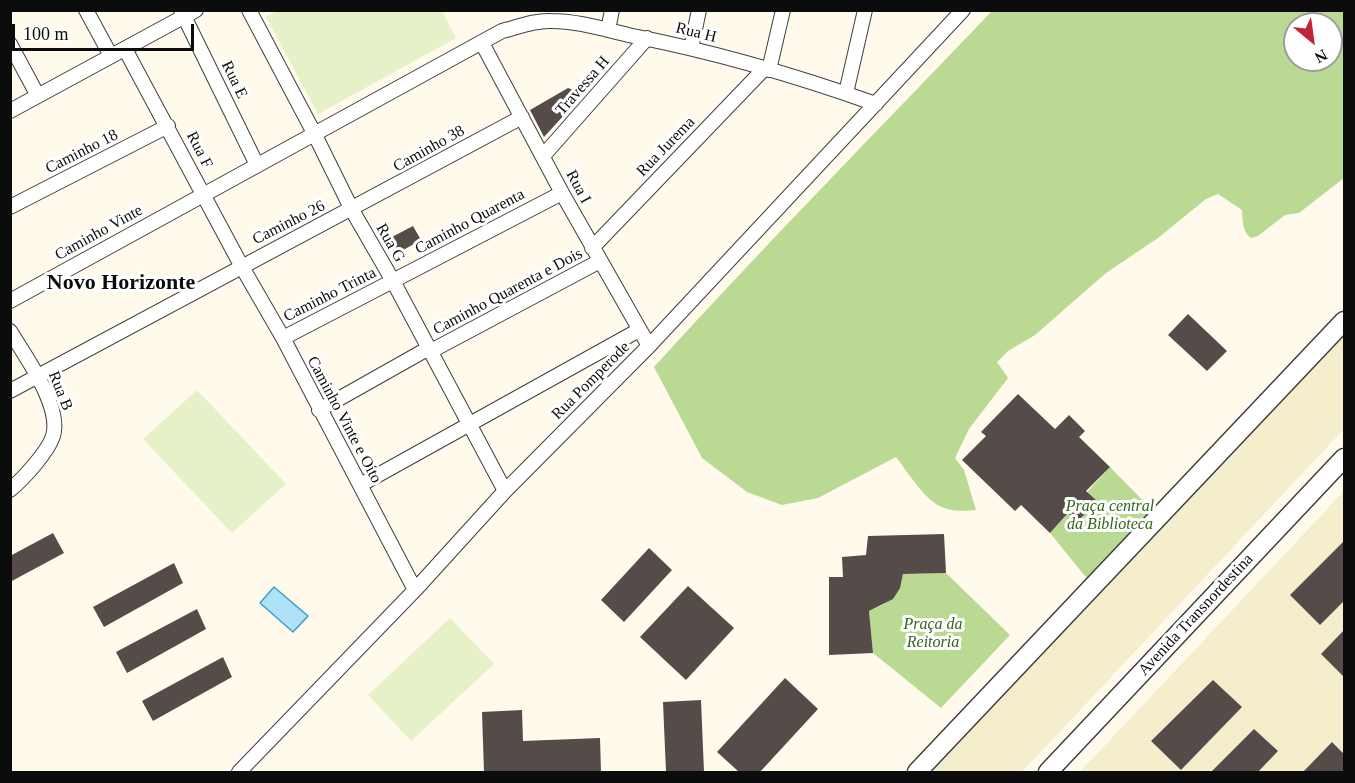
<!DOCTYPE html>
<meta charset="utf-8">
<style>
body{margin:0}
#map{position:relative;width:1355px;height:783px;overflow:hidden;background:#fffaec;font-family:Georgia,serif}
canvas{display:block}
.frame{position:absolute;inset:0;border:12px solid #0c0c0c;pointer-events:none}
.north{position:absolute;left:1283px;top:12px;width:60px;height:60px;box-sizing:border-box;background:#fff;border:2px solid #9e9e9e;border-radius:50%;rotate:151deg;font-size:16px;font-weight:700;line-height:24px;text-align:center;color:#0c0c0c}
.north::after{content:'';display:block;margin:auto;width:21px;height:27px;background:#be2337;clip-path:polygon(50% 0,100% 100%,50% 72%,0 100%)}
.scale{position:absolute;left:12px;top:24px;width:182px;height:27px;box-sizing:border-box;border:3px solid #0c0c0c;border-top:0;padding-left:8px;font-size:18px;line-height:21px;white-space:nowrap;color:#0c0c0c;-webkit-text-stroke:4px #fff;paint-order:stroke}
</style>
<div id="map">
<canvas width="1355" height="783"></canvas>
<div class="frame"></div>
<div class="north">N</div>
<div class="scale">100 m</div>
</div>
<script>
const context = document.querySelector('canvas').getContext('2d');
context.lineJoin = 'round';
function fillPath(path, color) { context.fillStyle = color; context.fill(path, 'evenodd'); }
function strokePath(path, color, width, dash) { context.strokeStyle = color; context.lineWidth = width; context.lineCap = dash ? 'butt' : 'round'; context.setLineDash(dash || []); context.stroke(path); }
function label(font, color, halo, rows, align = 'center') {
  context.font = font + ' Georgia,serif'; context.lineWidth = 6; context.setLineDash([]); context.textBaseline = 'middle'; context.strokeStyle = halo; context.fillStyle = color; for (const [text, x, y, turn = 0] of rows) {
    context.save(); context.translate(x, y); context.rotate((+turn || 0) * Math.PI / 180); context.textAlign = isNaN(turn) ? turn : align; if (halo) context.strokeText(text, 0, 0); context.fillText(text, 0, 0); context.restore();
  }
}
fillPath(new Path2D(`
 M 1344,321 L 1344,429 L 1022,772 L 917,772 Z
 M 1344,491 L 1344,541 L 1290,595 L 1320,625 L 1344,601 L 1344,630 L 1321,654 L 1344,677 L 1344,754 L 1332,742 L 1303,772 L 1258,772 L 1278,751 L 1254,729 L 1211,772 L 1080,772 ZM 1213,680 L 1242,707 L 1181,770 L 1151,741 Z`), '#f5eecc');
fillPath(new Path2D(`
 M 992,11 L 1344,11 L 1344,178 L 1299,213 L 1285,215 L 1258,236 L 1251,238 C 1242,232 1243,220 1242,210 L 1218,194 L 1206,199 L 1158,238 L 1106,273 L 1035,335 L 1008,351 L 997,362 L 1008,378 L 969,429 L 955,458 L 964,470 L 976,510 C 966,511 952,512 942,507 C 924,500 908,472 896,457 L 818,498 L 782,505 L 747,492 L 702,458 L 654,367 C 764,246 879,129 992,11 ZM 1295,24 L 1331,24 L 1331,60 L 1295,60 Z
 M 1110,467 L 1159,517 L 1089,581 L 1050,533 Z
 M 946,573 L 1010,635 L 941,708 L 873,653 L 869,611 C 889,603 899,596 903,574 Z`), '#bada94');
fillPath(new Path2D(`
 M 277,11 L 442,11 L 456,38 L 318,114 L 266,17 Z
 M 197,390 L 286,484 L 232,533 L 143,439 Z
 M 450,618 L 494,664 L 411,741 L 368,695 Z`), '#e6f1c7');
const water = new Path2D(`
 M 274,587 L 308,616 L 293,632 L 260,603 Z`);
fillPath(water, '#b0e2f7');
strokePath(water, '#369fcf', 1.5);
fillPath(new Path2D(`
 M 568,88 L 578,92 L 576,102 L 544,137 L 530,110 Z
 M 413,226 L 421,240 L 398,253 L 390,238 Z
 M 1188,314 L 1227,351 L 1207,371 L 1168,335 Z
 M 1018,394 L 1055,429 L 1069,415 L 1085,431 L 1079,437 L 1110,467 L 1086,491 L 1097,501 L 1077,522 L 1068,513 L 1050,533 L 1021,505 L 1015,511 L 962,460 L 986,436 L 981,432 Z
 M 53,533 L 64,553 L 10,582 L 10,556 Z
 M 944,534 L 946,573 L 903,574 L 900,588 L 893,599 L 869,611 L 873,653 L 829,655 L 829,577 L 843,577 L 842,557 L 866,555 L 868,536 Z
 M 1344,541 L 1344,601 L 1320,625 L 1290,595 Z
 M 649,548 L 672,570 L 624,622 L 601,600 Z
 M 174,563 L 183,583 L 104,627 L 93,607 Z
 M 688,586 L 734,628 L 686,680 L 640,637 Z
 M 197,609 L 206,629 L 127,673 L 116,652 Z
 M 1344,630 L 1344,677 L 1321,654 Z
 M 223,657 L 232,677 L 153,721 L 142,701 Z
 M 785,678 L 818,709 L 760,772 L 739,772 L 717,752 Z
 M 1213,680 L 1242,707 L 1181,770 L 1151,741 Z
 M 701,700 L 704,772 L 666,772 L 663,702 Z
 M 522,710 L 523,741 L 600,738 L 601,772 L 484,772 L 482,712 Z
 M 1254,729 L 1278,751 L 1258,772 L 1211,772 Z
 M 1332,742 L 1344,754 L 1344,772 L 1303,772 Z`), '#554c49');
const minor = new Path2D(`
 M 86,10 L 111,56
 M 181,10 L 257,165
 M 249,10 L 314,133 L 352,210 L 393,281 L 505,491
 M 608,30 L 612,10
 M 482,43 L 562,193 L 649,346
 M 10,44 L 38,96
 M 691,48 L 699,10
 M 125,49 L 242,267 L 283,338 L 415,590
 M 769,70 L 783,10
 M 846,93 L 865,10
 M 10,111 L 196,10
 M 543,156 L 647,38
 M 10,207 L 168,126
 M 592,248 L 764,69
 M 10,301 L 502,31 C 518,27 535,20 551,21 C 579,21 606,30 633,36 C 715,52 797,76 876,104
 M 10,331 C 25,356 62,406 53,436 C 48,452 23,479 10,490
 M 283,338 L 562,193
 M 431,351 L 600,261
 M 10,391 C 181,300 352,209 522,117
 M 319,410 L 429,348
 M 360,485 L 639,330
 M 239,772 L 415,590 L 505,491 L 649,346 L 963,10`);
const tertiary = new Path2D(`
 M 917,772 L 1344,321
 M 1048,772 L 1344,458`);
strokePath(minor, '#3f3f3f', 16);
strokePath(tertiary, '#3f3f3f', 21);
strokePath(minor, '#fff', 14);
strokePath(tertiary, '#fff', 18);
label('16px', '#0c0c0c', '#fff', [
 ["Rua H",696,33,14],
 ["Rua E",234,80,64],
 ["Travessa H",583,86,-49],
 ["Rua Jurema",666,147,-46],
 ["Caminho 38",429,149,-29],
 ["Rua F",199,150,63],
 ["Caminho 18",82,152,-27],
 ["Rua I",578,187,62],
 ["Caminho Quarenta",470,222,-28],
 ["Caminho 26",289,223,-27],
 ["Caminho Vinte",99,233,-29],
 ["Rua G",390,243,60],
 ["Caminho Quarenta e Dois",508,292,-28],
 ["Caminho Trinta",330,295,-27],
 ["Rua Pomperode",591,381,-45],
 ["Rua B",60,391,68],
 ["Caminho Vinte e Oito",344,420,62],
 ["Avenida Transnordestina",1196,615,-47]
]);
label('italic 16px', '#31651c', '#fff', [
 ["Praça central",1110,507],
 ["da Biblioteca",1110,525],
 ["Praça da",933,625],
 ["Reitoria",933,643]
]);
label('bold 22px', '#0c0c0c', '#fff', [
 ["Novo Horizonte",121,283]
]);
</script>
